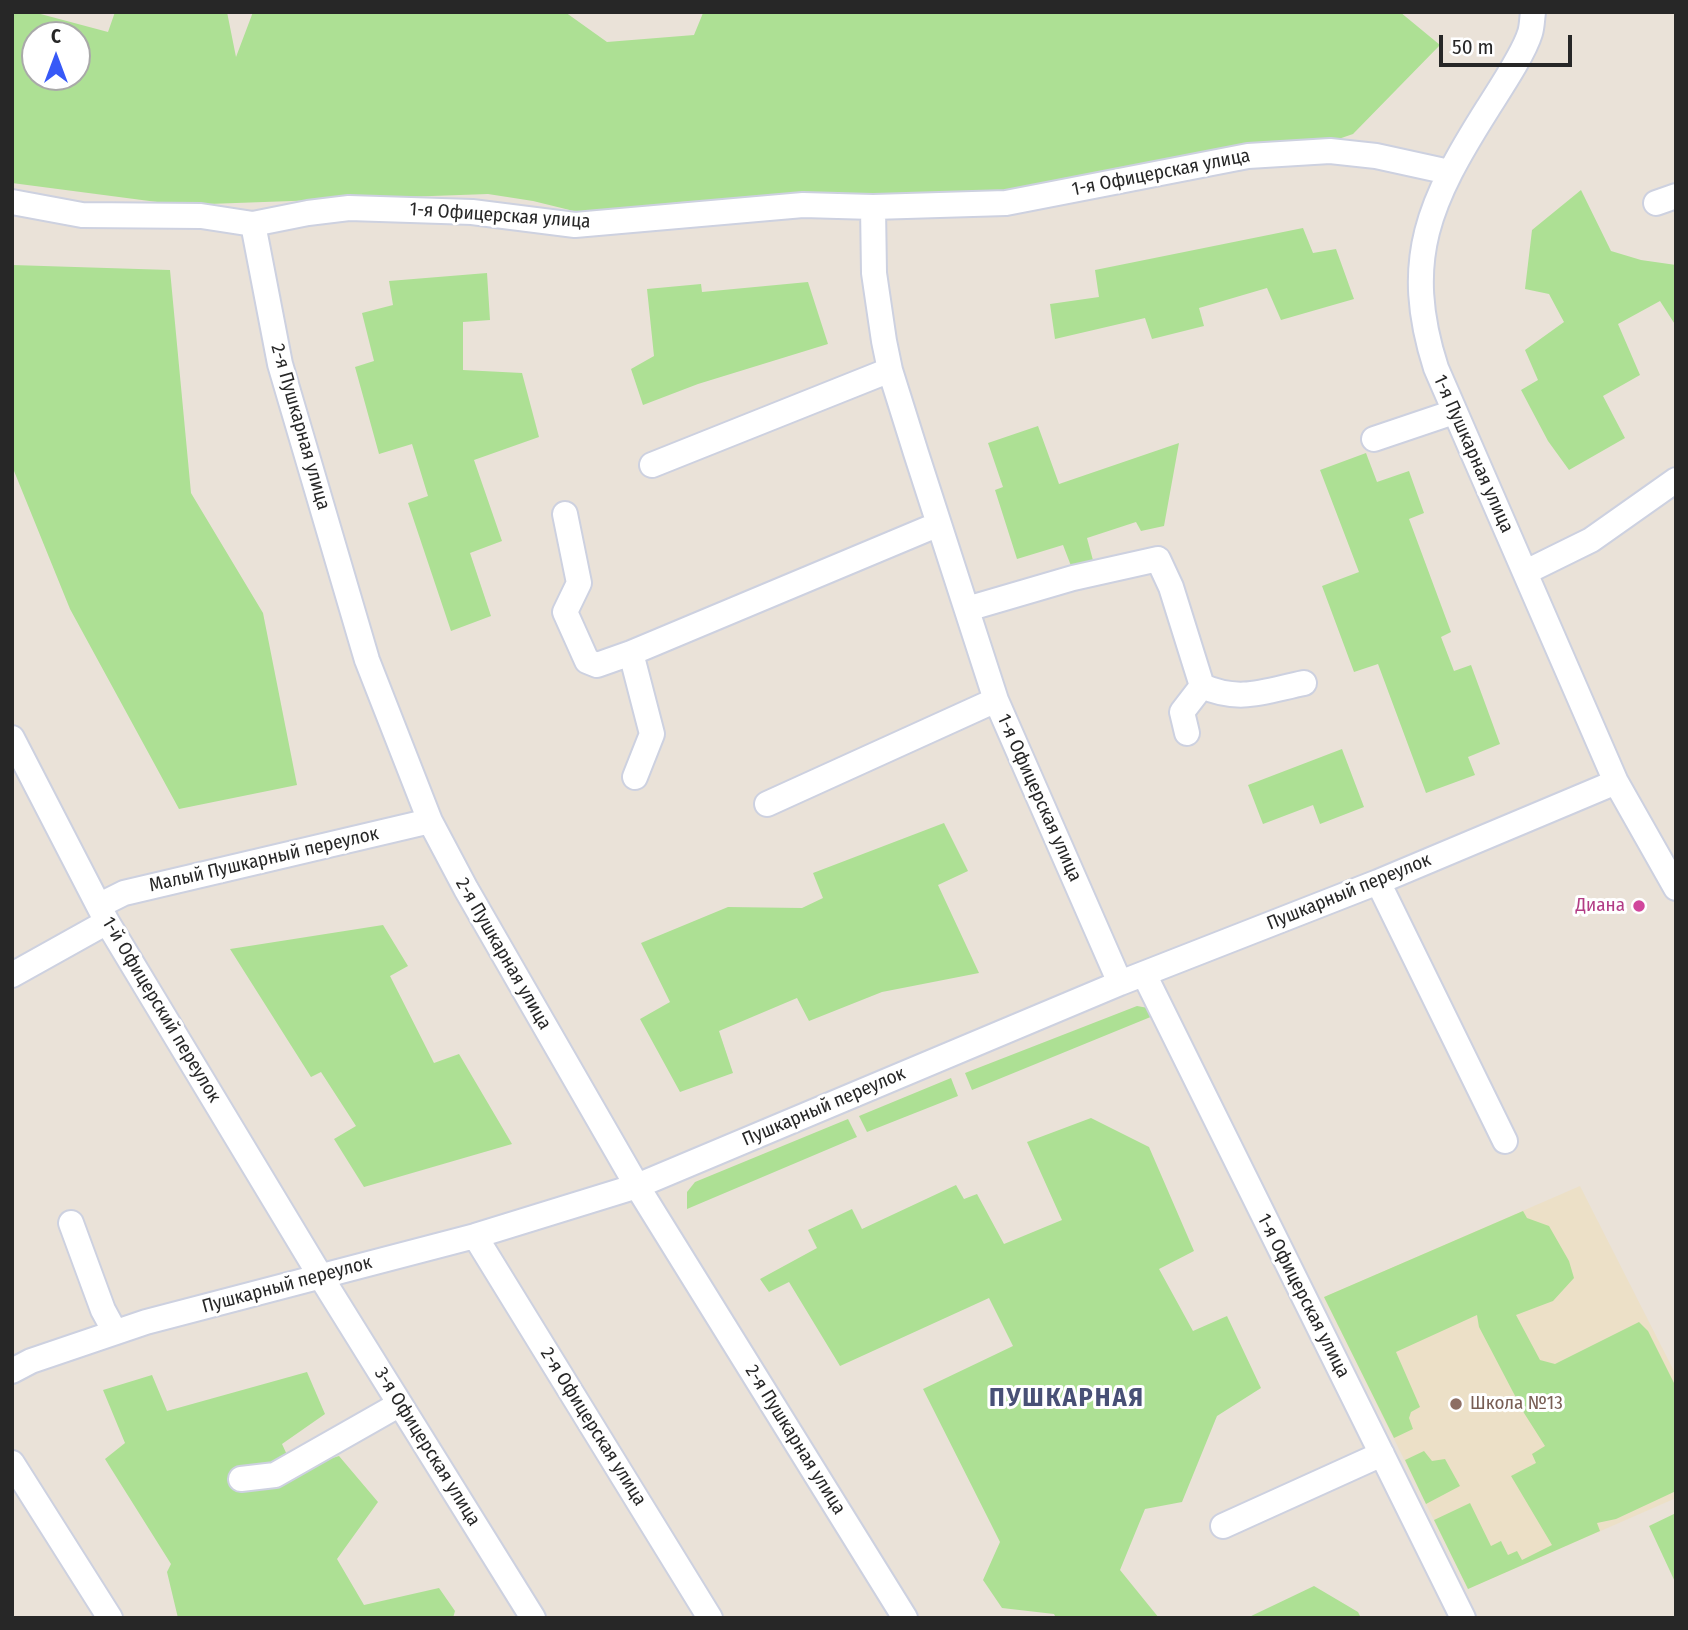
<!DOCTYPE html>
<meta charset="utf-8">
<style>
body{margin:0}
#map{position:relative;width:1688px;height:1630px;overflow:hidden;background:#eae2d8;font-family:"Fira Sans Condensed",sans-serif}
canvas{display:block}
.frame{position:absolute;inset:0;border:14px solid #272727;pointer-events:none}
.north{position:absolute;left:21px;top:21px;width:70px;height:70px;box-sizing:border-box;background:#fff;border:2px solid #a9a9a9;border-radius:50%;rotate:0deg;font-size:19px;font-weight:700;line-height:28px;text-align:center;color:#272727}
.north::after{content:'';display:block;margin:auto;width:24px;height:32px;background:#3759f7;clip-path:polygon(50% 0,100% 100%,50% 72%,0 100%)}
.scale{position:absolute;left:1439px;top:35px;width:133px;height:32px;box-sizing:border-box;border:4px solid #272727;border-top:0;padding-left:9px;font-size:21px;line-height:24px;white-space:nowrap;color:#272727;-webkit-text-stroke:5px #fff;paint-order:stroke}
</style>
<div id="map">
<canvas width="1688" height="1630"></canvas>
<div class="frame"></div>
<div class="north">С</div>
<div class="scale">50 m</div>
</div>
<script>
const context = document.querySelector('canvas').getContext('2d');
context.lineJoin = 'round';
function fillPath(path, color) { context.fillStyle = color; context.fill(path, 'evenodd'); }
function strokePath(path, color, width, dash) { context.strokeStyle = color; context.lineWidth = width; context.lineCap = dash ? 'butt' : 'round'; context.setLineDash(dash || []); context.stroke(path); }
function label(font, color, halo, rows, align = 'center') {
  context.font = font + ' "Fira Sans Condensed",sans-serif'; context.lineWidth = 6; context.setLineDash([]); context.textBaseline = 'middle'; context.strokeStyle = halo; context.fillStyle = color; for (const [text, x, y, turn = 0] of rows) {
    context.save(); context.translate(x, y); context.rotate((+turn || 0) * Math.PI / 180); context.textAlign = isNaN(turn) ? turn : align; if (halo) context.strokeText(text, 0, 0); context.fillText(text, 0, 0); context.restore();
  }
}
fillPath(new Path2D(`
 M 1580,1186 L 1676,1375 L 1676,1498 L 1468,1589 L 1324,1297 Z`), '#ece0c7');
fillPath(new Path2D(`
 M 12,12 L 33,12 L 108,32 L 115,12 L 227,12 L 236,57 L 253,12 L 565,12 L 607,42 L 694,35 L 703,13 L 706,12 L 1400,12 L 1440,45 L 1353,134 L 1292,155 L 1002,195 L 680,202 L 586,214 L 533,201 L 488,194 L 180,205 L 12,183 ZM 35,35 L 77,35 L 77,77 L 35,77 Z
 M 1581,190 L 1611,251 L 1641,260 L 1676,265 L 1676,326 L 1660,301 L 1618,324 L 1640,375 L 1603,396 L 1625,438 L 1569,470 L 1548,441 L 1521,390 L 1538,380 L 1525,350 L 1564,322 L 1549,294 L 1525,289 L 1532,230 Z
 M 1303,228 L 1313,253 L 1336,249 L 1354,299 L 1281,320 L 1267,288 L 1199,308 L 1204,326 L 1152,339 L 1145,318 L 1055,339 L 1050,304 L 1099,297 L 1095,270 Z
 M 12,265 L 170,270 L 191,493 L 263,613 L 297,785 L 179,809 L 70,609 L 12,466 Z
 M 487,273 L 490,320 L 463,322 L 463,370 L 522,373 L 539,437 L 474,460 L 502,541 L 470,553 L 491,616 L 451,631 L 408,503 L 428,496 L 412,444 L 379,454 L 355,367 L 374,361 L 362,313 L 393,305 L 389,281 Z
 M 808,282 L 828,344 L 698,384 L 643,405 L 631,369 L 654,356 L 647,289 L 701,284 L 702,292 Z
 M 1038,426 L 1059,484 L 1179,443 L 1164,526 L 1141,531 L 1136,522 L 1087,538 L 1094,564 L 1073,571 L 1063,545 L 1017,559 L 995,490 L 1003,487 L 988,443 Z
 M 1366,453 L 1377,482 L 1409,471 L 1424,513 L 1409,519 L 1451,632 L 1441,637 L 1454,671 L 1471,665 L 1500,744 L 1468,757 L 1475,775 L 1426,793 L 1378,664 L 1354,672 L 1322,586 L 1359,572 L 1320,470 Z
 M 1342,749 L 1364,807 L 1320,824 L 1313,805 L 1263,824 L 1248,785 Z
 M 944,823 L 968,871 L 938,885 L 979,973 L 882,992 L 809,1021 L 797,998 L 719,1031 L 733,1073 L 680,1092 L 640,1019 L 670,1002 L 641,943 L 728,907 L 802,908 L 823,898 L 813,873 Z
 M 383,925 L 408,966 L 390,976 L 434,1063 L 459,1054 L 512,1144 L 364,1187 L 334,1139 L 356,1126 L 321,1072 L 311,1077 L 230,949 Z
 M 1137,1006 L 1148,1008 L 1153,1016 L 972,1090 L 965,1073 Z
 M 951,1078 L 958,1096 L 867,1132 L 859,1116 Z
 M 1091,1118 L 1149,1147 L 1194,1251 L 1159,1269 L 1193,1331 L 1227,1316 L 1261,1388 L 1217,1416 L 1182,1502 L 1145,1509 L 1120,1570 L 1159,1618 L 1056,1618 L 1054,1614 L 1002,1608 L 983,1580 L 1000,1542 L 923,1389 L 1013,1346 L 989,1298 L 840,1366 L 789,1282 L 769,1292 L 760,1279 L 817,1248 L 808,1230 L 852,1209 L 862,1229 L 956,1185 L 964,1199 L 977,1194 L 1004,1244 L 1062,1220 L 1027,1142 Z
 M 848,1119 L 857,1137 L 687,1209 L 687,1192 L 695,1182 Z
 M 1523,1211 L 1527,1218 L 1549,1226 L 1569,1261 L 1574,1278 L 1553,1301 L 1516,1315 L 1540,1360 L 1555,1364 L 1639,1322 L 1648,1331 L 1676,1387 L 1676,1491 L 1616,1519 L 1597,1523 L 1600,1531 L 1468,1589 L 1434,1520 L 1470,1503 L 1491,1546 L 1501,1541 L 1508,1555 L 1517,1551 L 1522,1560 L 1552,1545 L 1511,1476 L 1536,1463 L 1532,1454 L 1545,1446 L 1524,1413 L 1479,1327 L 1477,1315 L 1396,1352 L 1420,1407 L 1411,1412 L 1409,1418 L 1413,1429 L 1394,1438 L 1324,1297 Z
 M 307,1372 L 325,1414 L 282,1444 L 294,1470 L 339,1456 L 378,1502 L 337,1559 L 364,1605 L 439,1588 L 455,1611 L 453,1618 L 178,1618 L 167,1572 L 171,1564 L 105,1459 L 125,1443 L 103,1390 L 152,1375 L 167,1411 Z
 M 1424,1451 L 1432,1461 L 1445,1459 L 1460,1486 L 1426,1504 L 1405,1460 Z
 M 1676,1513 L 1676,1584 L 1649,1526 Z
 M 1314,1586 L 1358,1612 L 1361,1618 L 1247,1618 Z`), '#ade094');
const minor = new Path2D(`
 M 1533,12 C 1532,19 1532,27 1530,33 C 1524,53 1500,89 1488,108 C 1430,200 1401,259 1436,368 L 1616,782 L 1676,888
 M 12,202 L 82,215 L 201,216 L 253,224 L 308,213 L 349,208 L 472,212 L 575,225 L 803,205 L 873,207 L 1006,203 L 1248,156 L 1330,151 L 1376,156 L 1449,172
 M 1656,203 L 1676,196
 M 873,207 L 874,273 L 884,341 L 890,370 L 916,453 L 996,700 L 1120,983
 M 253,224 L 280,364 L 367,660 L 430,821 L 466,889 L 637,1186 L 905,1618
 M 1374,439 L 1454,412
 M 652,465 L 890,370
 M 565,514 L 579,583 L 565,612 L 587,661 L 597,665 L 631,653 L 939,524
 M 1526,572 L 1591,540 L 1676,480
 M 967,609 L 1073,578 L 1158,559 L 1171,587 L 1202,686 C 1240,703 1265,691 1304,683
 M 631,653 L 652,734 L 635,777
 M 1187,733 L 1182,712 L 1202,686
 M 12,738 L 107,922 L 321,1277 L 533,1618
 M 767,804 L 996,700
 M 1378,882 L 1505,1141
 M 100,905 L 124,893 L 430,821
 M 1144,974 L 1463,1618
 M 12,975 L 107,922
 M 71,1223 L 103,1310 L 115,1332
 M 475,1236 L 710,1618
 M 12,1371 L 31,1361 L 146,1322 L 475,1236 L 637,1186 L 1120,983 L 1378,882 L 1616,782
 M 12,1463 L 110,1618
 M 241,1479 L 275,1475 L 400,1404
 M 1223,1526 L 1382,1454`);
strokePath(minor, '#cdd1e0', 28);
strokePath(minor, '#fff', 24);
for (const [x, y, r, color] of [
 [1639,906,7,"#d1479c"],
 [1456,1404,7,"#8d6e63"]
]) { const dot = new Path2D(); dot.arc(x, y, r, 0, 2 * Math.PI); context.fillStyle = color; context.fill(dot); strokePath(dot, '#fff', 2.5); }
label('19px', '#272727', '#fff', [
 ["1-я Офицерская улица",1161,173,-11],
 ["1-я Офицерская улица",500,216,4],
 ["2-я Пушкарная улица",300,427,74],
 ["1-я Пушкарная улица",1473,454,66],
 ["1-я Офицерская улица",1039,798,66],
 ["Малый Пушкарный переулок",264,860,-13],
 ["Пушкарный переулок",1349,892,-22],
 ["2-я Пушкарная улица",503,954,60],
 ["1-й Офицерский переулок",161,1010,59],
 ["Пушкарный переулок",824,1107,-23],
 ["Пушкарный переулок",287,1285,-15],
 ["1-я Офицерская улица",1303,1296,63],
 ["2-я Офицерская улица",593,1427,58],
 ["2-я Пушкарная улица",795,1440,58],
 ["3-я Офицерская улица",427,1447,58]
]);
label('19px', '#b23c85', '#fff', [
 ["Диана",1625,906]
], 'right');
label('19px', '#785e54', '#fff', [
 ["Школа №13",1470,1404]
], 'left');
context.letterSpacing = '2px';
label('bold 26px', '#485076', '#fff', [
 ["ПУШКАРНАЯ",1067,1399]
]);
context.letterSpacing = '0px';
</script>
